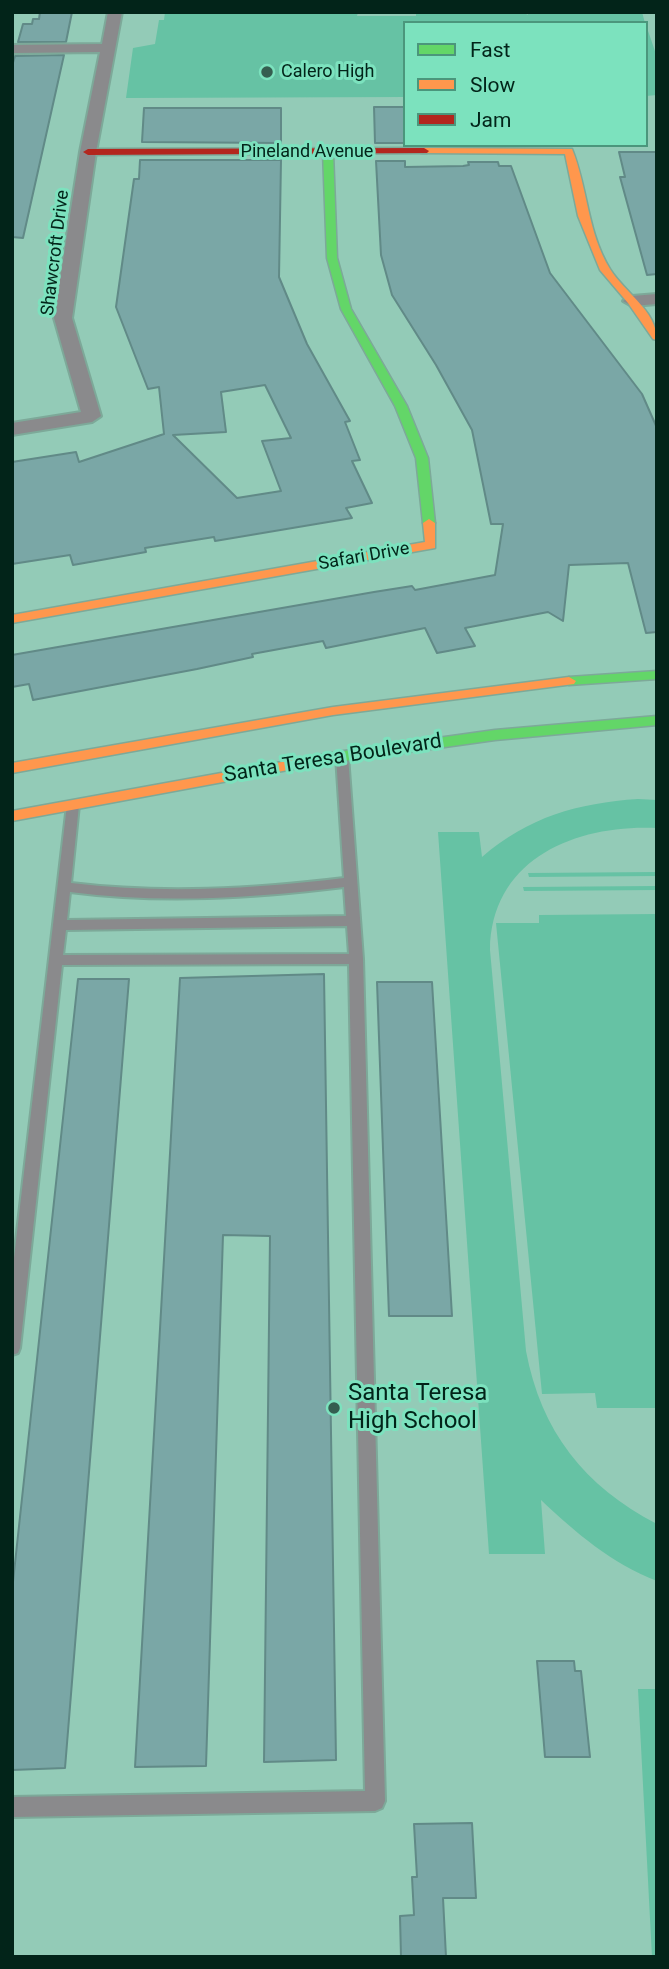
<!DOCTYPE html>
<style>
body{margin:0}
#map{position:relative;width:669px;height:1969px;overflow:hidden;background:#93cbb7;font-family:Roboto,sans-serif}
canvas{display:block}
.frame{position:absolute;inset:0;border:14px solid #022419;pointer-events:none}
.legend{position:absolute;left:403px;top:21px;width:245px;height:126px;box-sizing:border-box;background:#7ce2be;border:2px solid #4b967c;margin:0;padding:9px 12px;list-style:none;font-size:21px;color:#022419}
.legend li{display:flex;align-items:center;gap:14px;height:35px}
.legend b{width:35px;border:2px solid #4b967c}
</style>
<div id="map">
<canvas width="669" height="1969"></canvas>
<div class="frame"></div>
<ul class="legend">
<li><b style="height:9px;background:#63d668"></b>Fast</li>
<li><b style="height:9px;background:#ff974d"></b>Slow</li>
<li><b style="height:9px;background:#b3261e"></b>Jam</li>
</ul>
</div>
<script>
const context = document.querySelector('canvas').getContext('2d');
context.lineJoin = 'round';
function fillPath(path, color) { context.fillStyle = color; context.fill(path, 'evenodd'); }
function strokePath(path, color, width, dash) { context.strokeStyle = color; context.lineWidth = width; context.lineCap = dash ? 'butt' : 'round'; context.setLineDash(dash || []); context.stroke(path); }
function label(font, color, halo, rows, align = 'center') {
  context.font = font + ' Roboto,sans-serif'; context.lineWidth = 6; context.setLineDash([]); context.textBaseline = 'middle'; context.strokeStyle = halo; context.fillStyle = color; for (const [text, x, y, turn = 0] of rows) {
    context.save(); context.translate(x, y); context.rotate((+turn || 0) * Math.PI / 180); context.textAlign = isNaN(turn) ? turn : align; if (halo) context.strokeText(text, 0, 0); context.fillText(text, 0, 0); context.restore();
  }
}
fillPath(new Path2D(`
 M 165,12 L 358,12 L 357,16 L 416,16 L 416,12 L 526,12 L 527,15 L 530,12 L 642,12 L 645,23 L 405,23 L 405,97 L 126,98 L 133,48 L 155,44 L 159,20 L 164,20 Z
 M 646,25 L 657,57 L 657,95 L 646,96 Z
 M 638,799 L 657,800 L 657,828 C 577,824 491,858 490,950 L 526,1351 C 541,1431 584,1486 657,1524 L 657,1581 C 611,1563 576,1533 541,1500 L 545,1554 L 489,1554 L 438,832 L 479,832 L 482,857 C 528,817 578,803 638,799 Z
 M 657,872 L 657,876 L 529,877 L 528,873 Z
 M 657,886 L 657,890 L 524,891 L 523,887 Z
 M 657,914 L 657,1408 L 597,1408 L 595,1393 L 542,1394 L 496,923 L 539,923 L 539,915 Z
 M 638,1689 L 657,1689 L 657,1957 L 652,1957 Z`), '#66c2a4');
const building = new Path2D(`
 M 40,12 L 72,12 L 66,42 L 18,42 L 23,24 L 32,24 L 33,19 L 39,19 Z
 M 64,55 L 23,238 L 12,237 L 12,66 L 15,56 Z
 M 374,107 L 405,107 L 405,143 L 375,143 Z
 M 144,108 L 281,108 L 281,143 L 142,142 Z
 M 619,152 L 657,152 L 657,274 L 647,275 L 620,177 L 625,177 Z
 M 140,160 L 281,160 L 279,277 L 307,344 L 350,421 L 345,422 L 360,460 L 352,461 L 372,503 L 346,508 L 352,518 L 215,541 L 214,537 L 145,548 L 146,552 L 73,565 L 70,555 L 12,564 L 12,462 L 76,452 L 79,462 L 164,434 L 159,387 L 148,389 L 116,307 L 134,179 L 139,179 ZM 265,385 L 291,438 L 262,441 L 281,491 L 237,498 L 173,435 L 226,432 L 221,392 Z
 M 376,161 L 405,161 L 405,167 L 463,166 L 469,165 L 468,162 L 498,162 L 499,166 L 511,166 L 550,273 L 642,394 L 657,428 L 657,632 L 646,633 L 628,563 L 569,565 L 563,621 L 548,612 L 465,628 L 475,646 L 437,653 L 425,628 L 326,648 L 323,641 L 252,654 L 253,657 L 197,669 L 33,700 L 29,684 L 12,687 L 12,655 L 374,592 L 412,586 L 415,590 L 495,575 L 503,524 L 491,524 L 472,430 L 436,365 L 392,295 L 381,255 Z
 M 324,974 L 336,1760 L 264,1762 L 270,1236 L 223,1235 L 206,1766 L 135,1767 L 180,978 Z
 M 78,979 L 129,979 L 65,1768 L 12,1770 L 12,1591 Z
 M 377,982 L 432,982 L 452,1316 L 389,1316 Z
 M 537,1661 L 574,1661 L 575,1671 L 581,1671 L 590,1757 L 545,1757 Z
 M 472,1823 L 476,1898 L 443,1898 L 446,1957 L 401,1957 L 400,1916 L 414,1915 L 412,1877 L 417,1877 L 414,1824 Z`);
fillPath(building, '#7aa7a6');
strokePath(building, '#618a87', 2);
const lane = new Path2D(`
 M 342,752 L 348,756 L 363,959 L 385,1801 L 382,1808 L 375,1811 L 12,1817 L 12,1797 L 365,1791 L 349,964 L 62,965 L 20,1348 L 18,1353 L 12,1355 L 12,1275 L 67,805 L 73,801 L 79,805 L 71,883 C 162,894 253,889 344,878 L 336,756 ZM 344,887 L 346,916 L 67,920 L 70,892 C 162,904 253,898 344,887 ZM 347,926 L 349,954 L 63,955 L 66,930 Z`);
const street = new Path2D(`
 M 108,12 L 122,12 L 96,152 L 72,318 L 101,416 L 92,422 L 12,435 L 12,423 L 81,412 L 54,318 L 80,152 L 100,52 L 12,53 L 12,45 L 102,44 Z
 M 657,294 L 657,304 L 632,306 L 623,301 L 632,296 Z`);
const fast = new Path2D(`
 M 328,149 L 333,152 L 337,258 L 351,309 L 407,406 L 428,458 L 435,523 L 433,526 L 425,526 L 423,523 L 416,458 L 395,406 L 341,309 L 327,258 L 323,152 Z
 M 657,671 L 657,679 L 569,685 L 562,681 L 569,677 Z
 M 657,716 L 657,725 L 495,740 L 337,762 L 330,757 L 337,752 L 495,730 Z`);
const slow = new Path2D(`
 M 424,148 L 572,149 C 588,188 587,232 610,269 C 624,292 657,311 657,340 L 653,339 L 628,303 L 600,270 L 578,216 L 565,154 L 421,153 L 419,151 Z
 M 429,519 L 435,523 L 435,548 L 12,623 L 12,615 L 425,542 L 423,523 Z
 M 569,677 L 576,681 L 574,684 L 333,715 L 12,773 L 12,763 L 333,707 Z
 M 337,752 L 344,757 L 342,760 L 12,821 L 12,811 Z`);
const jam = new Path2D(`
 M 424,148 L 429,151 L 427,153 L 88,155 L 83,152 L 88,149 Z`);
strokePath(lane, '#7da999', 4);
strokePath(street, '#7da999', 4);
strokePath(fast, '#7da999', 3);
strokePath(slow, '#7da999', 3);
strokePath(jam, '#7da999', 3);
fillPath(lane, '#8a8a8c');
fillPath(street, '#8a8a8c');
fillPath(fast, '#63d668');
fillPath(slow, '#ff974d');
fillPath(jam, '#b3261e');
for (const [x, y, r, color] of [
 [267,72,7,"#355e50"],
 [334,1408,7,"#355e50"]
]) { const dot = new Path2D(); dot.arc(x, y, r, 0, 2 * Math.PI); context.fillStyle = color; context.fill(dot); strokePath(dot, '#7ce2be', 2.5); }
label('18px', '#022419', '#7ce2be', [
 ["Calero High",281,72]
], 'left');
label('18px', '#022419', '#7ce2be', [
 ["Pineland Avenue",307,152],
 ["Shawcroft Drive",56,253,-83],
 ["Safari Drive",364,557,-10]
]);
label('21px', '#022419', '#7ce2be', [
 ["Santa Teresa Boulevard",333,759,-9]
]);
label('24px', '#022419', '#7ce2be', [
 ["Santa Teresa",348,1394],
 ["High School",348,1422]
], 'left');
</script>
